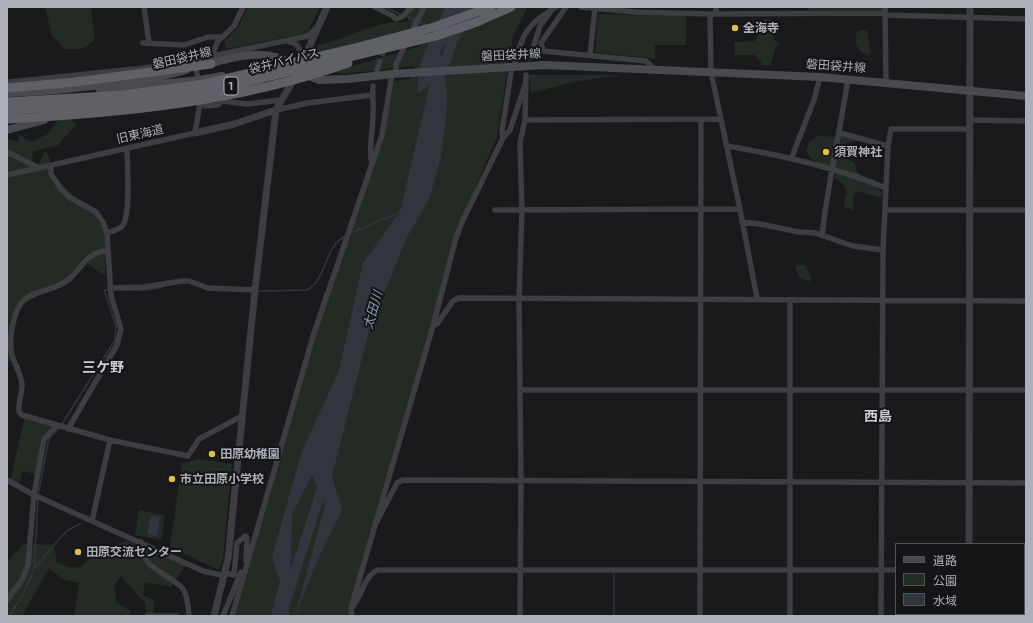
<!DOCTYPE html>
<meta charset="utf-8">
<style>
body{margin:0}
#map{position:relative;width:1033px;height:623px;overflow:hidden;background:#1a191b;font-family:"Exo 2","Noto Sans JP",sans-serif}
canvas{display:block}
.frame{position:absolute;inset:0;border:8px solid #adb0b9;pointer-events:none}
.legend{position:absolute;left:895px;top:543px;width:130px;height:72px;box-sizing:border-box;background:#151416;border:1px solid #525257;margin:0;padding:5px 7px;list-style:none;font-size:12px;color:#adb0b9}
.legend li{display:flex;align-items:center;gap:8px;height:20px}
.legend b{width:20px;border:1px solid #525257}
</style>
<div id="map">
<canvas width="1033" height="623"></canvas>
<div class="frame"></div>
<ul class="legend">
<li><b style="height:5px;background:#494a4f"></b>道路</li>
<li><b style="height:11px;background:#242b25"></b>公園</li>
<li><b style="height:11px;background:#31363e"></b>水域</li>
</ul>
</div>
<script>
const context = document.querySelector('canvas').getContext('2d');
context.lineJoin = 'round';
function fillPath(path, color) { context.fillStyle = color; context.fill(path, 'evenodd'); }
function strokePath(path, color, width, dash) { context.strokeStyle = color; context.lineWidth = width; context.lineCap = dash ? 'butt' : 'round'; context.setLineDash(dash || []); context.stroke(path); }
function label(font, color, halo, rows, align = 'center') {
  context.font = font + ' "Exo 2","Noto Sans JP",sans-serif'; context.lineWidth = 4; context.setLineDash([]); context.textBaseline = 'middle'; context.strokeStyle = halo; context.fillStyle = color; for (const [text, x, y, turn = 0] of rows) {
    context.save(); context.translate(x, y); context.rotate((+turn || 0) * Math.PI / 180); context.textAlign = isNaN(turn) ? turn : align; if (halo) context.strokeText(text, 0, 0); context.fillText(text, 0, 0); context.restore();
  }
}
fillPath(new Path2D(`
 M 45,7 L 91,7 L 95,40 L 82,49 L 65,49 L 52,36 Z
 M 247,7 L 320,7 L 307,33 L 226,49 L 224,41 L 238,28 Z
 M 404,7 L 528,7 L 513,36 L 497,136 L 458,230 L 370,544 L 348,616 L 232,616 L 335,269 L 382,135 L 394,81 L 410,79 L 414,66 L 343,74 L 332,72 L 421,46 L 412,26 L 407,30 L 336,51 L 315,51 L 318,45 C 349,39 376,19 409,22 Z
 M 808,7 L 883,7 L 883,10 L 808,10 Z
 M 598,14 L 686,16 L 686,45 L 655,45 L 655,59 L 595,52 Z
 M 764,19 L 771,20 L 774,40 L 781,44 L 776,46 L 770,66 L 763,65 L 755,55 L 735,55 L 734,42 L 755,41 L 761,31 L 760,27 Z
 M 864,30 L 867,31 L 871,53 L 867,55 C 857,51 852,41 858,31 Z
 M 529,75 L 621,75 L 578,81 L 531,93 Z
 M 58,120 L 71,120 L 77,124 L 57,146 L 33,151 L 32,159 L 37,167 L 45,151 L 50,159 L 51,174 L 79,201 L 96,212 L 107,235 L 105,276 L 84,261 L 68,280 L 28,295 L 13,320 L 14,361 L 7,361 L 7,139 L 19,142 L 19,134 L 30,142 L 48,134 Z
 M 820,135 C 832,139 844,134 856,137 L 855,141 L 847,143 L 844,148 L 845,157 L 855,163 L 857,171 L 883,193 L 881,198 L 857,191 L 853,197 L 853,210 L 845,207 L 844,202 L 847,192 L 843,184 L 835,179 L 835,173 L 813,160 L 806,152 L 809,142 Z
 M 796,265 L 805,265 L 811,277 L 810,282 L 799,277 L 795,268 Z
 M 25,416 L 55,427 L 45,437 L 38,475 L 23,471 L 18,486 L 10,481 Z
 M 199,459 L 232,464 L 223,559 L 219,570 L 170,547 L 182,463 Z
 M 139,510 L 165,515 L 161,540 L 135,535 Z
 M 126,541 L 137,544 L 147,560 L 144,547 L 186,565 L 174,582 L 172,581 L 172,587 L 145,582 L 143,595 L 154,600 L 154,616 L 147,615 L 145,603 L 121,576 L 115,584 L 116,602 L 130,611 L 130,616 L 74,616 L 79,583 L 64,580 L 49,568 L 22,616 L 7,616 L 7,561 L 24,544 L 54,545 L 57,563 C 87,574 79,563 101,550 C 108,546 118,544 126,541 Z`), '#242b25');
fillPath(new Path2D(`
 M 445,7 L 474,7 L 440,52 L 447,91 L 446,117 L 441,157 L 429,200 L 407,237 L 369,331 L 332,476 L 342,510 L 322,550 L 295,616 L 325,505 L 312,475 L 292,514 L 289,616 L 271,616 L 280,582 L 272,557 L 301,454 L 339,370 L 363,263 L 400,212 L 430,84 L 418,93 L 417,92 L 420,63 Z
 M 151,515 L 160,517 L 157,536 L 147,534 Z`), '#31363e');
strokePath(new Path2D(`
 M 385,7 L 402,15
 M 405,16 L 415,20
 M 418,22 L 425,25
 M 351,233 L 400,212
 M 122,290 L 146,290 L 162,287
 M 258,291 L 307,290 C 328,279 323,246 346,236
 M 62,424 L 115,340 L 116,326 L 104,290 L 108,290
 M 38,495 L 49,438 L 60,427
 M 34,569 L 38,499
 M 9,616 L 23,595 L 34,569 L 60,538 L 68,530 L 80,524
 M 614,616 L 614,574`), '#31363e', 1.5);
strokePath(new Path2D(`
 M 438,80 L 454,38 L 471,7
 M 281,616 L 324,482`), '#31363e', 10);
strokePath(new Path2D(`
 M 379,64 L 385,47`), '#37373b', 5.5, [5.5, 3]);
strokePath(new Path2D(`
 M 144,7 L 149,43
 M 375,7 L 393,16 L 396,19 L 402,17 L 412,7
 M 566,7 L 541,43 L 543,51 L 646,61 L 656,70
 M 581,7 L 635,12 L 710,14 L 885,13
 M 885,7 L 886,82
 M 710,14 L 711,72 L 740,209 L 757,298
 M 716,14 L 716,7
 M 885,15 L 1026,19
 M 410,35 L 424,7
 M 287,41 L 296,44 L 305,57
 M 143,43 L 184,45 L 208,37 L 223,37
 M 590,55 L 595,8
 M 212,56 L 308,36 L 316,28
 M 530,58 L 540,26 L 551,11
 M 194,60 L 199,83
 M 514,66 C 522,34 527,24 556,7
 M 377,70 L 379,64
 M 133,74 L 133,70 L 212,56 L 218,41 L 234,26 L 243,7
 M 396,74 L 396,64 L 406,43
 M 201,98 L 205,106 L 218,105 L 222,101 L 247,104 L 281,100
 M 276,110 L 308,103 L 372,95
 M 525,120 L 721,119
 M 969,120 L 1026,121
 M 840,133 L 888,146
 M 503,138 L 502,131 L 512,66
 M 727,146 C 781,155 836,167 886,188
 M 7,152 L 37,167
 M 791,159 L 814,100 L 820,77
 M 372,165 C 368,148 373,132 373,114 C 374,105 372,96 373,86
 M 51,166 L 51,174 L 61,189 L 69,197 L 96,212 L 103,222 L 107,233 L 111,296 L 121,329 L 117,345 L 68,429
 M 7,175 L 195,133 L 201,97
 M 495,210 L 740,209
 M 885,210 L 1026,210
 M 742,222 L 760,224 L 799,232 L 815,233 L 853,246 L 883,250
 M 107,233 C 112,231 120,230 123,225 C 131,213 127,164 127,148
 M 822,235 C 828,183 840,131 848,79
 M 108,251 C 86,251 82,269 68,280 C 54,291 38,289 24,300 C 13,310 8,342 12,355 C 15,365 21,374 22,384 C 22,394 18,403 19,412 L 22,415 L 110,440 L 188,456 L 199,439 L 242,416
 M 110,288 L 144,287 L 182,281 L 189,281 L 208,288 L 255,290
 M 790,300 L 790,616
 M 433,326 L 437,324 L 453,301 L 459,298 L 1026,301
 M 520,390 L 1026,390
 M 7,480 L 34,495 L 203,571 L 225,576
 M 92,521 L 110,440
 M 377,521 L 397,483 L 403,480 L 1026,483
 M 141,542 C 142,571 167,571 183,589 C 188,596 188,608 189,616
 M 1024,572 L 1026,572
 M 225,573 L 234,575 L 237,543 L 245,536 L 247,538 L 246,561
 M 7,600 L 22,580 L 28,565 L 34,495 L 44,439 L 57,425
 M 351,608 L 433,326 L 456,238 L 462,222 L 503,138 L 510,130 L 525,85
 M 147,616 L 177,616
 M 223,616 L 241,572
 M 232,616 L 314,333 L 382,135 L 392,74
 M 352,616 L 351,609 C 361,599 364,575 378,570 L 896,570
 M 520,616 L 521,481 L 519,298 L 522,210 L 520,143 L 525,120 L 526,75
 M 700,616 L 701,119
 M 881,616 L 883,250 L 888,146 L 891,129 L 969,129`), '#3d3d42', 5.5);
strokePath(new Path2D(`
 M 302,63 L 327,7
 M 7,83 L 133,70
 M 195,133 L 234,124 L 276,110
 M 969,544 L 970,7
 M 970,614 L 970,616
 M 214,616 L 228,559 L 255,290 L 276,110 L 295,77`), '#3d3d42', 7);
strokePath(new Path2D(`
 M 205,65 C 234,57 268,46 294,66
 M 305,74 L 319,80 L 348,79 L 392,74 L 545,65 L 820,77 L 1026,96
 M 100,90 L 200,80 L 222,76
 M 7,93 C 48,92 88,87 129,81 C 149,78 167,76 186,70
 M 7,130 L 44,120`), '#494a4f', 8);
strokePath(new Path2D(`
 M 7,88 L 76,82 L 211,64
 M 7,102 L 124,95 L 204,84 L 351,49 L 434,27 L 491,7
 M 7,110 L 126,103 L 206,92 L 436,36 L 477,22 L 511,7
 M 7,119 C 122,113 238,102 348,63`), '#606067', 9);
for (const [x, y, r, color] of [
 [735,28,4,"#dcbf50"],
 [826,152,4,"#dcbf50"],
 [212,454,4,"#dcbf50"],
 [172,479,4,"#dcbf50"],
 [78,552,4,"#dcbf50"]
]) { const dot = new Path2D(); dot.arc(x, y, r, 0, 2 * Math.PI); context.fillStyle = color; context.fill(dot); strokePath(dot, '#151416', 1.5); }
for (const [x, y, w] of [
 [231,86,14]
]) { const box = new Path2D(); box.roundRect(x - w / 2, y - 9, w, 18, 3); context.fillStyle = '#151416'; context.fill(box); strokePath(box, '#adb0b9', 1); }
label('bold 11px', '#adb0b9', null, [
 ["1",231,86]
]);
label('bold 12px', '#adb0b9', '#151416', [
 ["全海寺",743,28],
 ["須賀神社",834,152],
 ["田原幼稚園",220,454],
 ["市立田原小学校",180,479],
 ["田原交流センター",86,552]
], 'left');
label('12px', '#adb0b9', '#151416', [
 ["磐田袋井線",511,55,-3],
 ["磐田袋井線",182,58,-13],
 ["袋井バイパス",284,61,-14],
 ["磐田袋井線",836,66,4],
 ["旧東海道",140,134,-13]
]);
label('italic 13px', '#8999af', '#151416', [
 ["太田川",373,310,-74]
]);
label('bold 14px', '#cecfd6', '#151416', [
 ["三ケ野",103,367],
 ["西島",878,416]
]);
</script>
